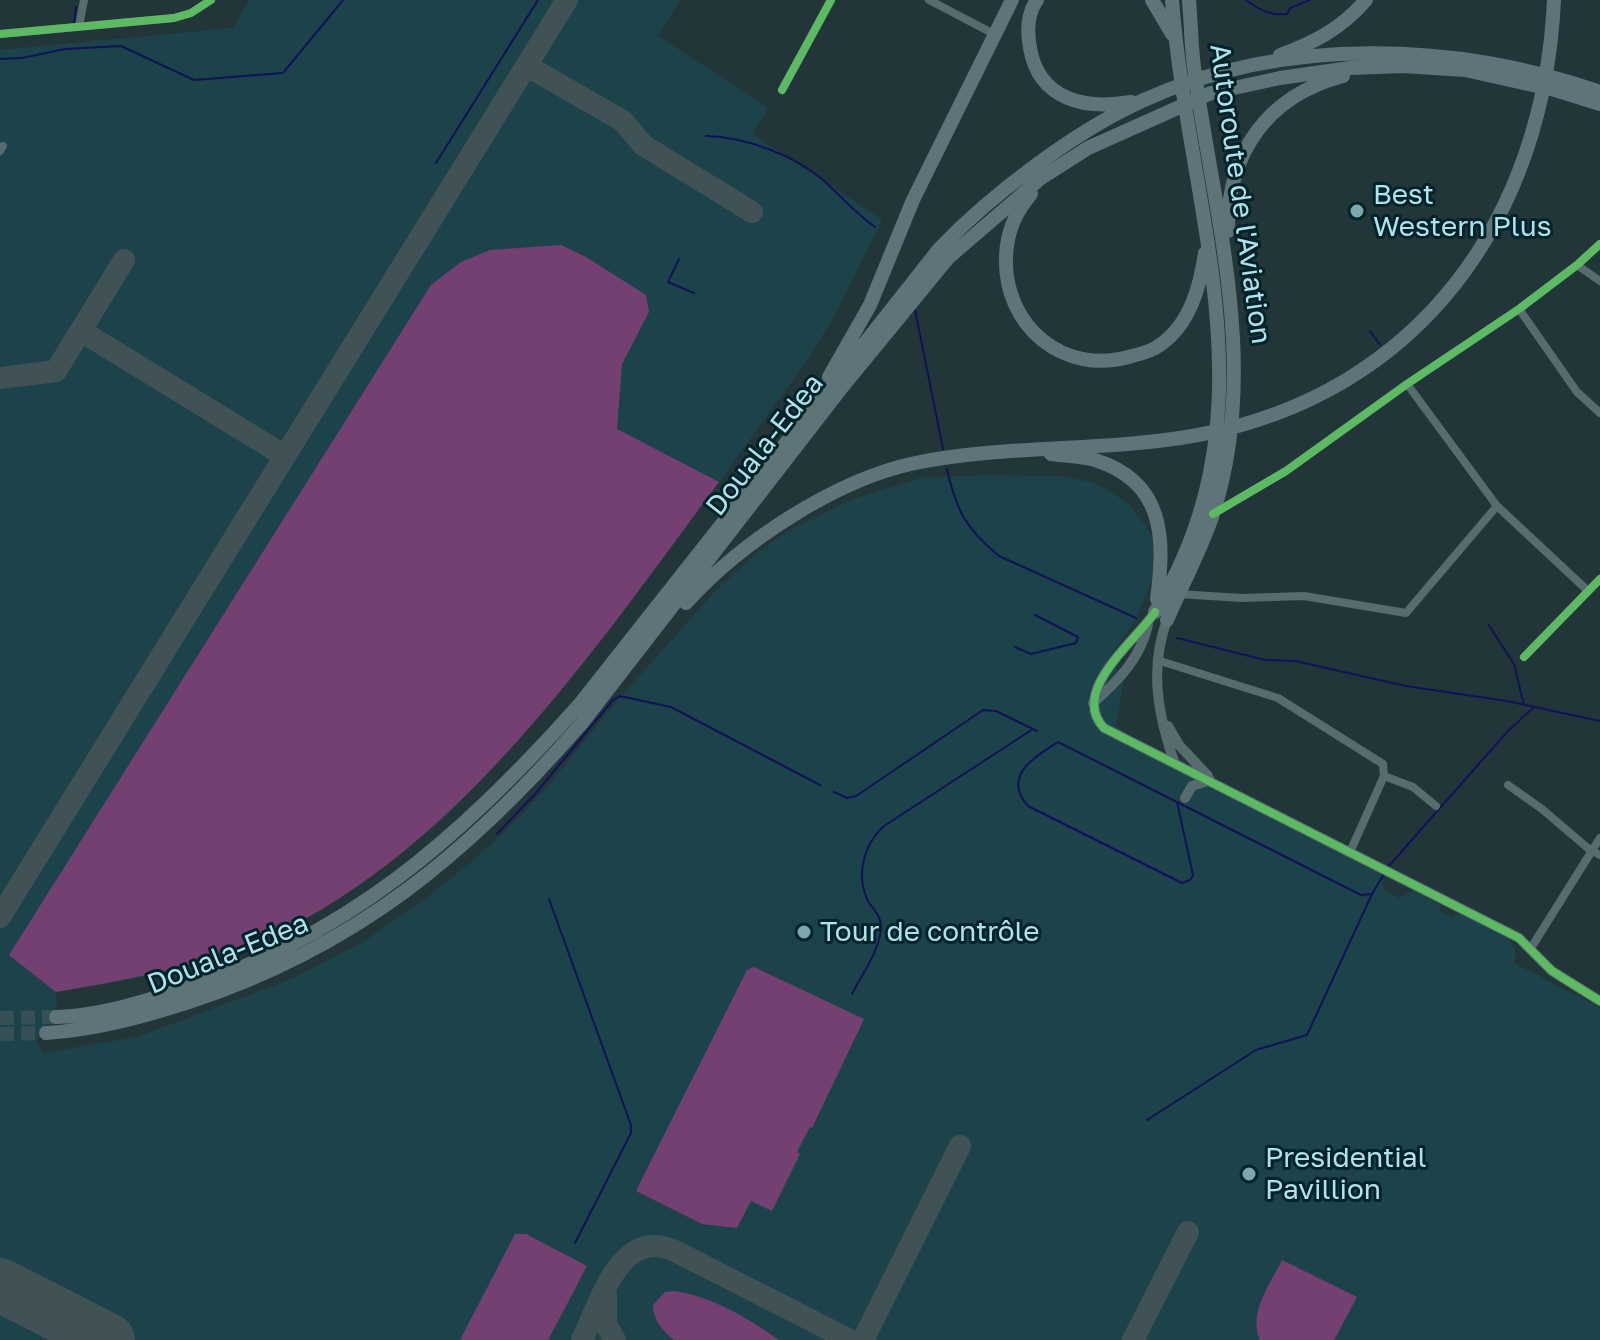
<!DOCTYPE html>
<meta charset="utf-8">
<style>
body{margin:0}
canvas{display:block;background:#22363a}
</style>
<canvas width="1600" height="1340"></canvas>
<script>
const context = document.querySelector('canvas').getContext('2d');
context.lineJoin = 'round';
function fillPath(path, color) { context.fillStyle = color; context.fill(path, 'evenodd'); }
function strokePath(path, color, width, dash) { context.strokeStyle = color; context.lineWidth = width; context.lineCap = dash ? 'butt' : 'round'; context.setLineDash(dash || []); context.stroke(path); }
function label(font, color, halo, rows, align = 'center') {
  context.font = font + ' "Golos Text",sans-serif'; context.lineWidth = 6; context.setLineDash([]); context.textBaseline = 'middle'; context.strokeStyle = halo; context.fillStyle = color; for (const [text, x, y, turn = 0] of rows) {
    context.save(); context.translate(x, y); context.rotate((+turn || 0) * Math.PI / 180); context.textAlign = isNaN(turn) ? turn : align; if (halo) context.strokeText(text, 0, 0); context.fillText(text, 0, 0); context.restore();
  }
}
fillPath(new Path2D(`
 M 250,0 L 680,0 L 658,36 L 768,108 L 752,134 L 882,220 L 837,311 L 808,359 L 719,482 L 616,621 L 539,714 L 445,818 L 354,887 L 304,920 L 239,948 L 159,974 L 56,992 L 57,1005 L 36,1042 L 43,1053 L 137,1037 L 292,979 L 363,942 L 424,900 L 475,859 L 519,818 L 554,779 L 611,708 L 718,588 L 756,554 L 786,532 L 850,500 L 921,478 L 984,475 L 1058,476 L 1091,482 L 1106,489 L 1127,503 L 1146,526 L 1152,537 L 1154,560 L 1151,582 L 1137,617 L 1108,660 L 1124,677 L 1116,726 L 1141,744 L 1309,837 L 1379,873 L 1382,877 L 1384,891 L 1399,898 L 1413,891 L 1440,905 L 1440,911 L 1445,914 L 1453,918 L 1459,913 L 1510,940 L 1516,953 L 1514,963 L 1600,1008 L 1600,1340 L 0,1340 L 0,50 L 233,28 Z`), '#1d434a');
fillPath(new Path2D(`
 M 561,245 L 586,257 L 646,295 L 649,312 L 622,364 L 617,429 L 719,482 C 603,638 478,823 305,919 C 230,961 139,978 56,992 L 9,955 L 431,285 L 461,262 L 490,250 Z
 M 754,967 L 864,1019 L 812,1128 L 810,1127 L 797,1152 L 800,1154 L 772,1211 L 751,1201 L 737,1228 L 702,1224 L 636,1191 L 747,970 Z
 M 515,1234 L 526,1234 L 587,1266 L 548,1340 L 460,1340 Z
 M 1282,1260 L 1357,1297 L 1334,1340 L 1260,1340 C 1248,1312 1270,1285 1282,1260 Z
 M 675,1291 C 712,1297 748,1318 779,1340 L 674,1340 C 662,1330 654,1321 653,1305 L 665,1292 Z`), '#744072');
strokePath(new Path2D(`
 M 1246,0 C 1259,10 1271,16 1287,14 L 1290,8 L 1310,0
 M 74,23 L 76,7
 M 0,59 L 22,58 L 65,49 L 121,46 L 194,80 L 283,73 L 343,0
 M 706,136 C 745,137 794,155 823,180 C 841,196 856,214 875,227
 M 436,163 L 538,0
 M 679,259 L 668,282 L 694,293
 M 915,310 L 943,449
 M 1370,331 L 1380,345
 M 947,469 C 956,510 966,529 999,556 L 1136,618
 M 1488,624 L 1514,664 L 1524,705
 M 1177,638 L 1265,660 L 1295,661 L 1406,686 L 1507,701 L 1600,721
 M 1015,647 L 1031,654 L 1076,643 L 1078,637 L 1035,615
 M 834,792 L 847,798 L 856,796 L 983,710 L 996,711 L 1037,731
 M 1177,802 L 1193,875 L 1190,880 L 1182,883 L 1028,806 C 1001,776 1036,756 1058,742 L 1361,895 L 1372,894
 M 497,834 L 535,794 L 613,700 L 620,696 L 671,707 L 820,785
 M 1387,868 L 1508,731 L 1534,707
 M 549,899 L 631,1125 L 631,1133 L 575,1243
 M 852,994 C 862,974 881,949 881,926 C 881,915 872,909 867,899 C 856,874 864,844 884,826 L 1033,729
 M 1147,1120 L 1256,1050 L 1307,1035 L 1372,894 L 1384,874`), '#111259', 2);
strokePath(new Path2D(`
 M 527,66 L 623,121 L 643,145 L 752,212
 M 81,331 L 285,456
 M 0,378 L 56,371 L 124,260
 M 0,917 L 567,0
 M 606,1295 L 606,1325 L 615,1340
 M 582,1340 C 600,1303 620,1226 675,1251 L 850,1340
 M 863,1340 L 960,1146
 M 1133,1340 L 1188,1232`), '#405256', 22);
strokePath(new Path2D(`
 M 0,1285 L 108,1340`), '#405256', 54);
strokePath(new Path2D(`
 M 0,1018 L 56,1017
 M 0,1034 L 46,1033`), '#375055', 14, [14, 7]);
strokePath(new Path2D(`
 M 929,0 L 994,34
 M 79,26 L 84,0
 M 0,34 L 174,18 L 191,13 L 211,0
 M 782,90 L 831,0
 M 0,151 L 3,146
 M 1577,265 L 1600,281
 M 1519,309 L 1577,392 L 1600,413
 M 1407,384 L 1497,506 L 1587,590
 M 1214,513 L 1286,471 L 1407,384 L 1519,309 L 1577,265 L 1600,244
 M 1178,594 L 1242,598 L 1304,596 L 1406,613 L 1497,506
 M 1524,657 L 1600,579
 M 1157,660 L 1278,698 L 1383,764 L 1384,776 L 1350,852
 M 1384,776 L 1413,787 L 1436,806
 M 1508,785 L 1542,809 L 1590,850 L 1600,855
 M 1531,948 L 1600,838`), '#586c6f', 8);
strokePath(new Path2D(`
 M 1155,612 C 1136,641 1069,691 1104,728 L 1519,938 L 1552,971 L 1600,1001
 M 1167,620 C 1149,669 1158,716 1175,764
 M 1093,703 C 1118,681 1140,659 1148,625
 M 1168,726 L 1179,745 L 1208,776
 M 1185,798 L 1192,786 L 1210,780`), '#586c6f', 10);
strokePath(new Path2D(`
 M 1037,0 C 1027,14 1027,32 1030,48 C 1039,100 1085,110 1131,102
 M 1152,0 L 1172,34
 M 1280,55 C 1314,43 1342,28 1366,0
 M 1031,194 C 1016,211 1007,233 1006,256 C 1003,326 1064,377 1132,356 C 1141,354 1152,351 1160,345 C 1190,324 1200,287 1205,253
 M 1228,231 C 1227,153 1267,96 1343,76
 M 829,377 L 870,305 L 913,200 L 1012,0
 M 1051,454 C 1065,456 1081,456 1095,460 C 1165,482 1165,538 1157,599
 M 686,603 C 741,542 835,480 915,463 C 1008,444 1105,452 1198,435 C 1419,394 1544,218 1554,0
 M 1155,612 C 1279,409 1188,213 1172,0
 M 1167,620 C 1182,585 1201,550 1213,514 C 1261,366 1214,215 1194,67 C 1191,45 1191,22 1189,0
 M 56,1017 C 96,1016 136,1004 174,992 C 345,940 463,836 579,705 L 939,249 C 992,194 1075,131 1144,100 C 1285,36 1457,42 1600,92
 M 46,1033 C 95,1030 142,1017 189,1002 C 356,947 468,854 582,723 L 843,386 L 948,258 L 1041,178 L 1088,148 L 1211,93 L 1280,78 L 1350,68 L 1403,66 L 1465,70 L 1555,90 L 1600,104`), '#5f7478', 14);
strokePath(new Path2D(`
 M 0,34 L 174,18 L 191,13 L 211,0
 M 782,90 L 831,0
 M 1213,514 L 1286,471 L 1407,384 L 1519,309 L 1577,265 L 1600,244
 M 1155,612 C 1136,641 1069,691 1104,728 L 1519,938 L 1552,971 L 1600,1001
 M 1524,657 L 1600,579`), '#5cba63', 8);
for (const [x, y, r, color] of [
 [1357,211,8,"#7da6ae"],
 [804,932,8,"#7da6ae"],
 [1249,1174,8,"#7da6ae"]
]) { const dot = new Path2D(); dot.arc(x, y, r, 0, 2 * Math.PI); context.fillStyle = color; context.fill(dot); strokePath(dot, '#00232a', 3); }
label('28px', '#aee2ec', '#00232a', [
 ["Autoroute de l'Aviation",1240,194,82],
 ["Douala-Edea",765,445,-52],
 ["Douala-Edea",228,954,-22]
]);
label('28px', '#aee2ec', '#00232a', [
 ["Best",1373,195],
 ["Western Plus",1373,227],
 ["Tour de contrôle",820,932],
 ["Presidential",1265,1158],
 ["Pavillion",1265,1190]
], 'left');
</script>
